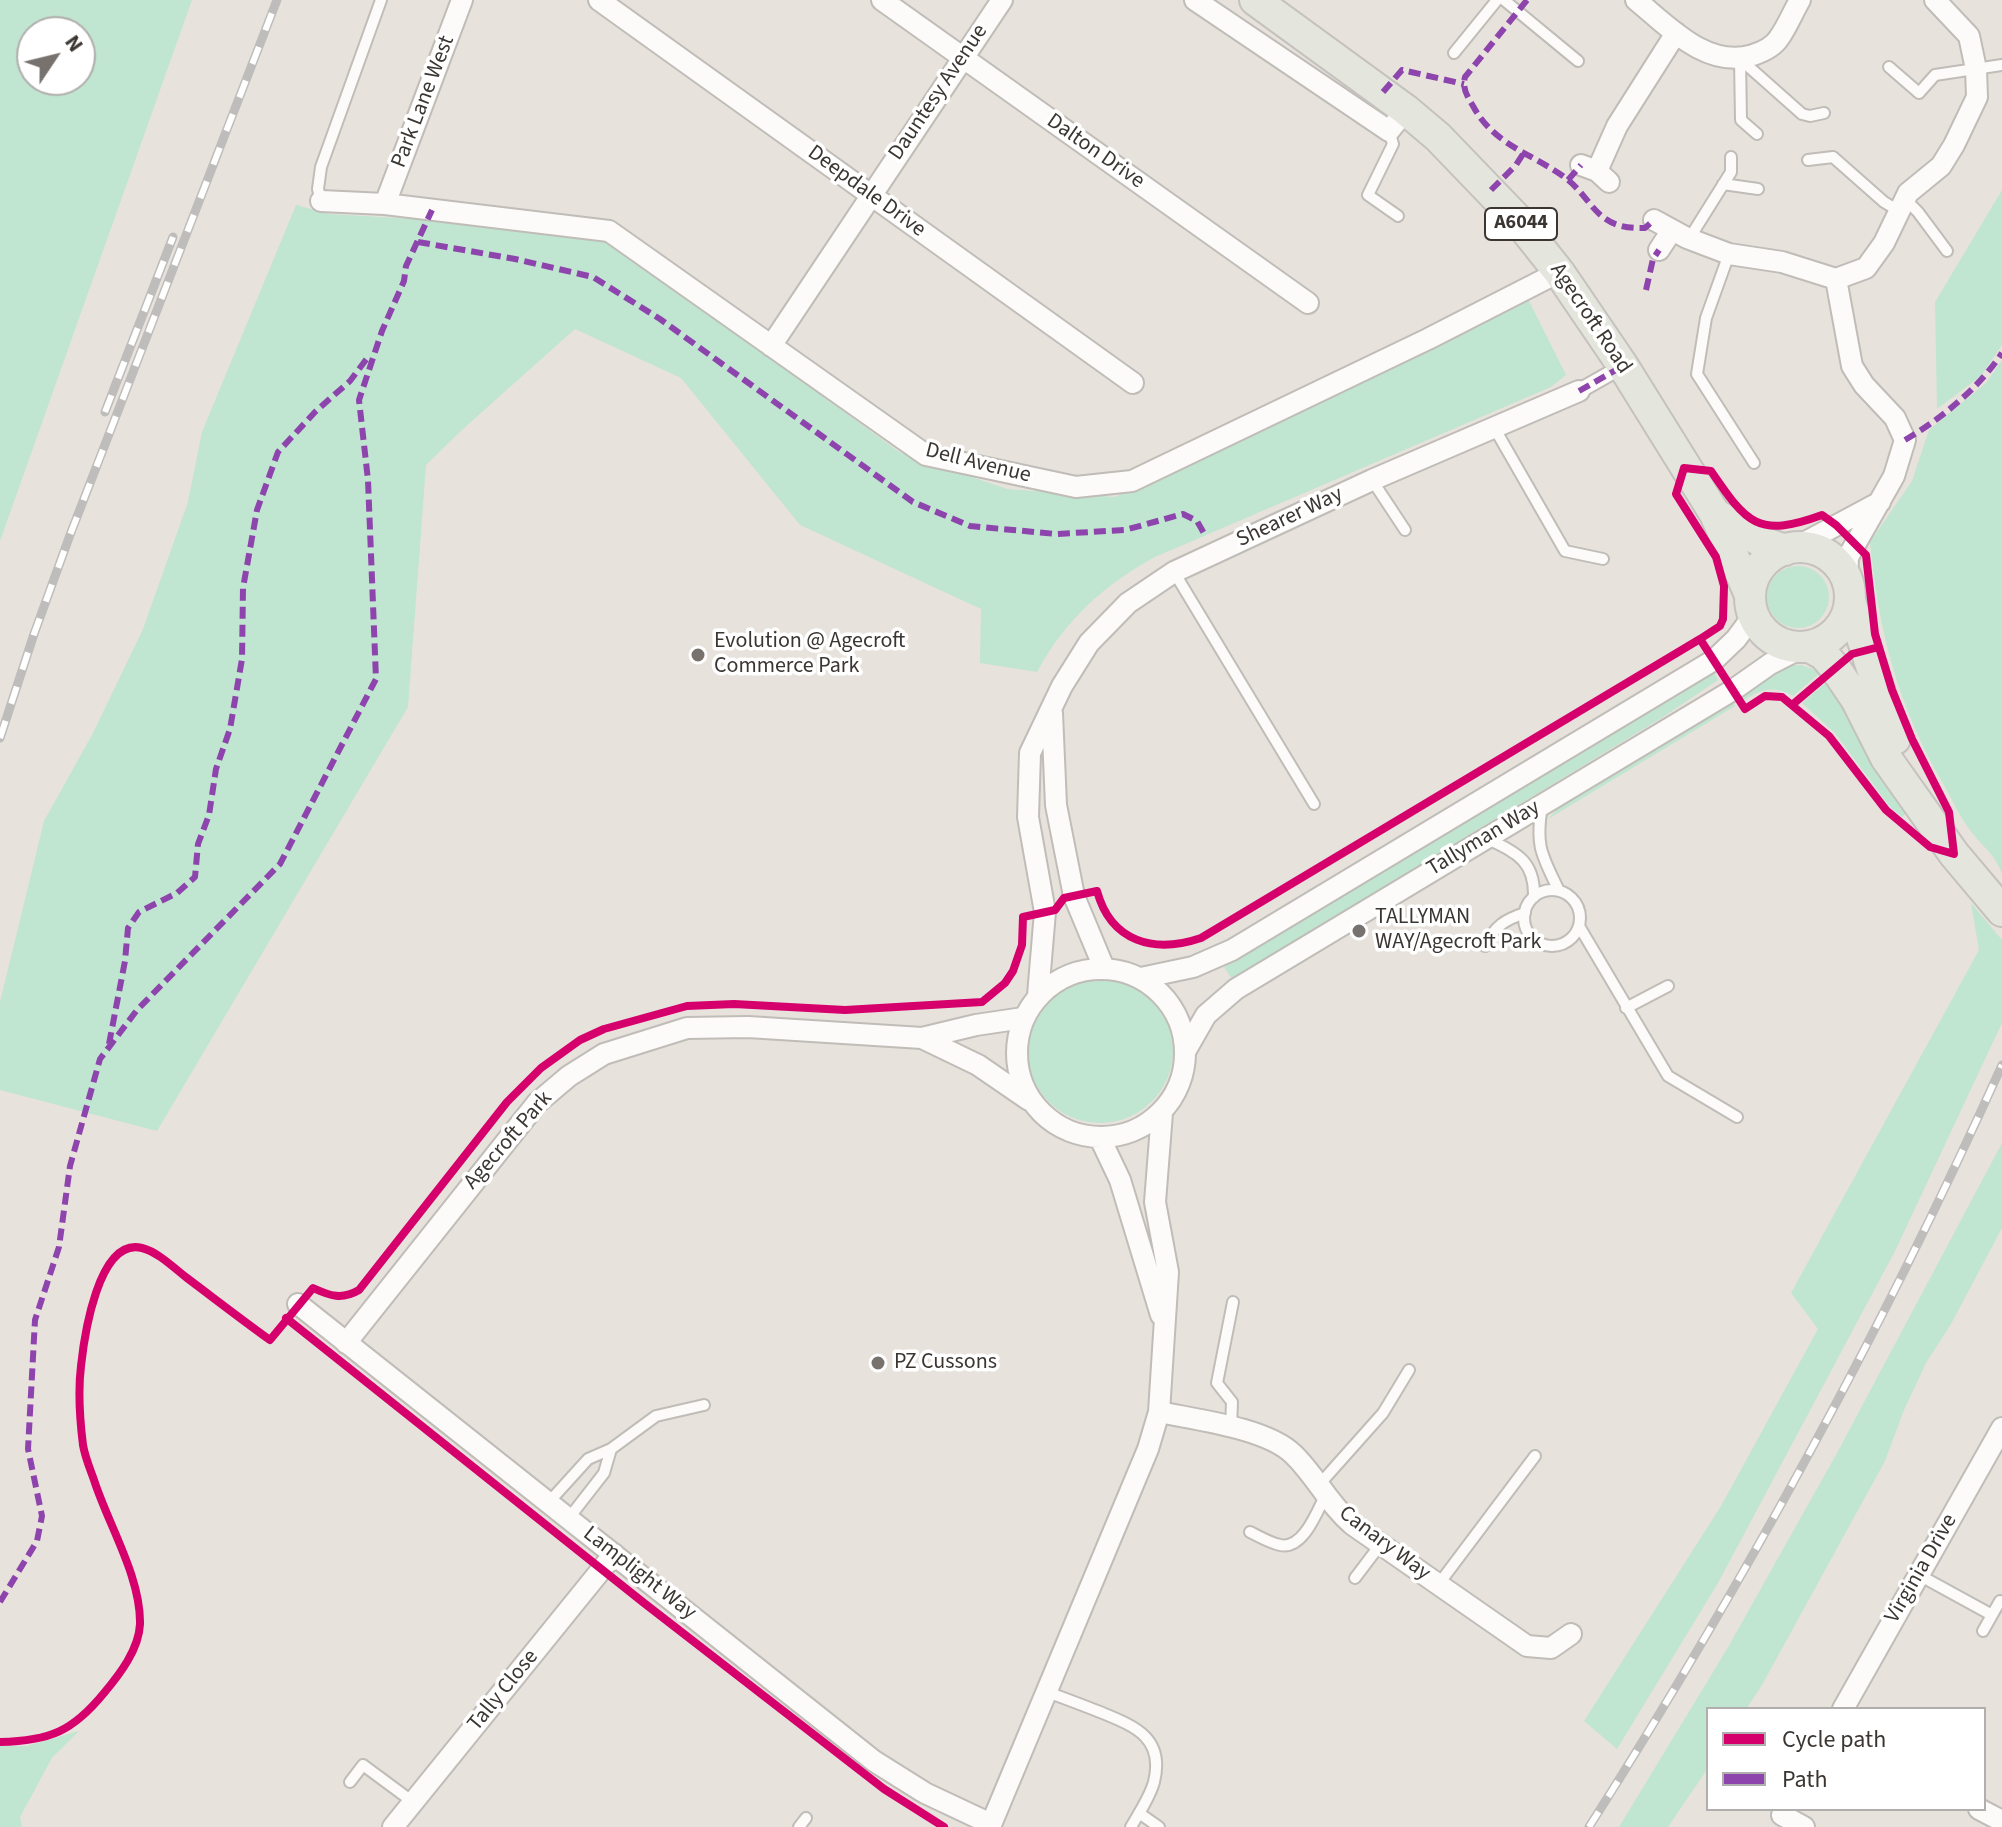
<!DOCTYPE html>
<style>
body{margin:0}
#map{position:relative;width:2002px;height:1827px;overflow:hidden;background:#e8e2dc;font-family:"Source Sans 3",sans-serif}
canvas{display:block}
.legend{position:absolute;left:1706px;top:1707px;width:280px;height:104px;box-sizing:border-box;background:#fff;border:2px solid #b1afad;margin:0;padding:10px 14px;list-style:none;font-size:24px;color:#3b3632}
.legend li{display:flex;align-items:center;gap:16px;height:40px}
.legend b{width:40px;border:2px solid #b1afad}
.north{position:absolute;left:16px;top:16px;width:80px;height:80px;box-sizing:border-box;background:#fff;border:2px solid #b1afad;border-radius:50%;rotate:55deg;font-size:22px;font-weight:700;line-height:32px;text-align:center;color:#3b3632}
.north::after{content:'';display:block;margin:auto;width:28px;height:36px;background:#78726e;clip-path:polygon(50% 0,100% 100%,50% 72%,0 100%)}
</style>
<div id="map">
<canvas width="2002" height="1827"></canvas>
<ul class="legend">
<li><b style="height:10px;background:#d6006c"></b>Cycle path</li>
<li><b style="height:10px;background:#8e44ad"></b>Path</li>
</ul>
<div class="north">N</div>
</div>
<script>
const context = document.querySelector('canvas').getContext('2d');
context.lineJoin = 'round';
function fillPath(path, color) { context.fillStyle = color; context.fill(path, 'evenodd'); }
function strokePath(path, color, width, dash) { context.strokeStyle = color; context.lineWidth = width; context.lineCap = dash ? 'butt' : 'round'; context.setLineDash(dash || []); context.stroke(path); }
function label(font, color, halo, rows, align = 'center') {
  context.font = font + ' "Source Sans 3",sans-serif'; context.lineWidth = 7; context.setLineDash([]); context.textBaseline = 'middle'; context.strokeStyle = halo; context.fillStyle = color; for (const [text, x, y, turn = 0] of rows) {
    context.save(); context.translate(x, y); context.rotate((+turn || 0) * Math.PI / 180); context.textAlign = isNaN(turn) ? turn : align; if (halo) context.strokeText(text, 0, 0); context.fillText(text, 0, 0); context.restore();
  }
}
fillPath(new Path2D(`
 M 0,0 L 192,0 L 0,541 ZM 32,32 L 80,32 L 80,80 L 32,80 Z
 M 2002,190 L 2002,345 L 1981,376 L 1937,409 L 1935,302 Z
 M 296,205 L 329,214 L 416,219 L 604,236 L 899,452 L 1007,489 L 1115,497 L 1527,297 L 1566,375 L 1551,387 L 1155,557 C 1104,585 1065,620 1037,672 L 980,663 L 981,609 L 800,525 L 681,378 L 575,329 L 463,429 L 426,465 L 408,707 L 157,1131 L 0,1090 L 0,1002 L 44,821 L 93,733 L 143,629 L 188,502 L 202,432 Z
 M 2002,360 L 2002,874 C 1995,853 1981,846 1970,830 C 1960,817 1953,801 1945,787 C 1898,707 1879,634 1870,542 L 1912,481 L 1929,430 L 1986,383 Z
 M1767 597a31 31 0 1 1 62 0a31 31 0 1 1-62 0Z
 M 1791,665 L 1801,665 L 1821,672 L 1793,696 C 1775,685 1761,689 1744,700 L 1739,692 L 1779,667 Z
 M 1713,670 L 1718,680 L 1663,717 L 1232,979 L 1224,967 Z
 M 1830,679 L 1907,813 L 1902,817 L 1891,808 L 1834,732 L 1802,703 Z
 M 1730,698 L 1735,706 L 1548,819 L 1557,809 L 1675,737 Z
 M 1971,903 L 2002,940 L 2002,1023 L 1895,1251 L 1718,1583 L 1617,1749 L 1584,1721 L 1721,1506 L 1818,1329 L 1791,1293 L 1979,950 Z
 M1027 1050a73 73 0 1 1 146 0a73 73 0 1 1-146 0Z
 M 2002,1143 L 2002,1228 L 1951,1324 L 1926,1363 L 1904,1410 L 1885,1461 L 1762,1685 L 1746,1709 L 1708,1709 L 1708,1768 L 1668,1827 L 1619,1827 L 1727,1649 L 1837,1453 Z
 M 79,1731 L 52,1758 L 20,1817 L 22,1827 L 0,1827 L 0,1746 L 27,1746 Z`), '#c0e5d0');
const service = new Path2D(`
 M 1504,0 L 1578,61
 M 1454,53 L 1497,0
 M 1740,59 L 1802,114 L 1810,116 L 1824,113
 M 1740,59 L 1741,120 L 1757,134
 M 1889,67 L 1919,93 L 1935,75 L 2002,65
 M 1389,131 L 1393,144 L 1368,195 L 1398,216
 M 1808,160 L 1833,157 L 1884,202 L 1899,211
 M 1723,184 L 1758,189
 M 1905,199 L 1918,212 L 1947,251
 M 321,201 L 318,189 L 321,167 L 381,0
 M 1689,239 L 1731,172 L 1731,157
 M 1729,254 L 1706,318 L 1697,374 L 1754,463
 M 1495,429 L 1565,551 L 1603,559
 M 1372,480 L 1405,530
 M 1174,572 L 1314,804
 M 1542,806 C 1535,847 1542,855 1559,891
 M 1488,839 C 1517,853 1535,861 1534,897
 M1524 918a28 28 0 1 1 56 0a28 28 0 1 1-56 0Z
 M 1579,926 L 1668,1076 L 1737,1117
 M 1485,946 C 1495,926 1504,920 1525,913
 M 1626,1008 L 1668,986
 M 1231,1428 L 1232,1402 L 1217,1383 L 1233,1302
 M 1318,1486 L 1383,1413 L 1409,1370
 M 549,1502 L 588,1459 L 611,1449 L 656,1416 L 704,1405
 M 569,1518 L 604,1473 L 611,1449
 M 1250,1532 C 1260,1537 1270,1543 1280,1545 C 1303,1550 1317,1512 1325,1496
 M 1919,1575 L 1992,1615
 M 1355,1578 L 1380,1545
 M 1438,1585 L 1535,1456
 M 1983,1631 L 2000,1601
 M 1047,1692 C 1064,1698 1082,1705 1100,1712 C 1134,1726 1165,1737 1154,1782 C 1150,1797 1139,1813 1131,1827
 M 350,1782 L 363,1765 L 413,1802
 M 1139,1813 L 1159,1827
 M 799,1827 L 806,1818`);
const pedestrian = new Path2D(`
 M 1579,391 L 1623,366`);
const minor = new Path2D(`
 M 599,0 L 1133,383
 M 882,0 L 1308,303
 M 1195,0 L 1389,131 L 1406,110
 M 1636,0 C 1669,27 1707,69 1753,55 C 1762,52 1774,46 1779,38 C 1787,27 1793,12 1800,0
 M 1581,165 L 1597,171 L 1609,182
 M 1597,171 L 1617,126 L 1676,33
 M 321,201 L 385,204 L 609,231 L 926,455 L 1076,487 L 1132,481 L 1428,339 L 1559,272
 M 385,204 L 462,0
 M 1654,220 L 1687,238 L 1729,254 L 1782,262 L 1836,279
 M 1659,250 L 1672,230
 M 771,346 L 1002,0
 M 1796,547 L 1880,502
 M 1847,579 L 1848,557 L 1894,476 L 1905,440 L 1895,418 L 1864,385 L 1852,366 L 1836,279 L 1866,268 L 1884,243 L 1908,193 L 1941,166 L 1954,145 L 1977,97 L 1976,69 L 1969,36 L 1935,0
 M 1052,713 L 1056,805 L 1074,896 L 1104,968
 M1017 1053a84 84 0 1 1 168 0a84 84 0 1 1-168 0Z
 M 1141,978 L 1193,967 L 1232,950 L 1714,660 L 1736,639 L 1753,616
 M 1038,995 L 1045,912 L 1028,817 L 1030,753 L 1062,686 L 1089,643 L 1128,603 L 1174,572 L 1372,480 L 1579,391
 M 922,1038 L 978,1065 L 1029,1100
 M 1186,1050 L 1206,1015 L 1236,989 L 1733,690 L 1770,664 L 1801,648
 M 1100,1138 L 1120,1180 L 1161,1315
 M 298,1304 L 874,1761 L 925,1793 L 991,1824
 M 346,1343 L 537,1103 L 569,1076 L 604,1054 L 687,1028 L 748,1027 L 922,1038 L 976,1025 L 1023,1018
 M 1159,1412 C 1197,1420 1266,1428 1293,1454 C 1316,1476 1329,1505 1353,1525 L 1527,1646 L 1551,1648 L 1571,1634
 M 1843,1709 L 2002,1428
 M 1786,1809 L 1782,1815 L 1804,1827
 M 1979,1809 L 2002,1821
 M 393,1827 L 614,1554
 M 990,1827 L 1148,1449 L 1159,1412 L 1168,1272 L 1155,1202 L 1162,1113`);
const primary = new Path2D(`
 M 1255,0 L 1406,110 L 1438,137 L 1516,218 L 1559,272 L 1623,366 L 1715,514 L 1750,595
 M 1715,514 L 1762,542 L 1785,550
 M1750 597a50 50 0 1 1 100 0a50 50 0 1 1-100 0Z
 M 1850,601 L 1895,739
 M 1810,647 L 1824,655 L 1835,668 L 1856,699 L 1886,758 L 1954,854 L 2002,911`);
strokePath(service, '#c0bcb7', 14);
strokePath(pedestrian, '#c0bcb7', 18);
strokePath(minor, '#c0bcb7', 24);
strokePath(primary, '#c5c1be', 34);
strokePath(service, '#fcfbfa', 10);
strokePath(pedestrian, '#fcfbfa', 14);
strokePath(minor, '#fcfbfa', 20);
strokePath(primary, '#e4e5dd', 30);
const rail = new Path2D(`
 M 105,412 L 173,237
 M 0,738 L 34,634 L 70,535 L 277,0
 M 1589,1827 C 1744,1583 1883,1329 2002,1065`);
strokePath(rail, '#bebdbb', 9);
strokePath(rail, '#fff', 6, [18]);
strokePath(new Path2D(`
 M 1527,0 L 1465,77 C 1462,88 1467,96 1473,106 C 1493,143 1527,152 1560,174 C 1595,197 1592,230 1645,228 L 1654,220
 M 1383,92 L 1402,70 L 1464,84
 M 1568,180 L 1581,165
 M 1491,190 L 1516,165 L 1523,154
 M 418,242 L 515,259 L 593,277 L 660,319 L 913,502 L 970,526 L 1056,534 L 1125,530 L 1183,514 L 1197,521 L 1206,537
 M 1646,290 L 1653,259 L 1659,250
 M 1579,391 L 1623,366
 M 1905,440 C 1941,419 1979,388 2002,353
 M 109,1044 L 125,961 L 128,928 L 139,912 L 177,893 L 195,877 L 198,844 L 209,815 L 216,769 L 230,729 L 242,659 L 243,588 L 257,510 L 278,452 L 315,412 L 350,381 L 368,357
 M 0,1602 L 37,1541 L 42,1516 L 28,1449 L 35,1320 L 59,1247 L 70,1166 L 100,1059 L 137,1010 L 280,864 L 376,679 L 368,480 L 359,400 L 382,331 L 404,281 L 406,266 L 432,210`), '#8e44ad', 6, [12, 6]);
strokePath(new Path2D(`
 M 1792,705 L 1852,654 L 1879,647
 M 286,1318 L 644,1603 L 884,1789 L 944,1827
 M 0,1742 C 50,1741 73,1731 104,1693 C 120,1674 139,1649 140,1624 C 141,1577 108,1524 94,1480 C 90,1469 85,1457 83,1445 C 80,1421 78,1390 81,1366 C 84,1338 98,1237 142,1248 C 158,1252 174,1268 187,1278 C 215,1299 242,1320 270,1340 L 313,1288 C 330,1296 342,1300 359,1290 L 507,1102 L 541,1068 L 580,1040 L 604,1029 L 687,1006 L 734,1004 L 845,1010 L 982,1002 L 1005,983 L 1013,971 L 1022,945 L 1023,917 L 1055,910 L 1064,898 L 1097,891 C 1111,942 1154,954 1201,938 L 1700,639 L 1745,709 L 1765,696 L 1782,697 L 1829,736 L 1886,810 L 1930,847 L 1954,854 L 1949,812 L 1912,739 L 1892,690 L 1875,634 L 1866,555 L 1836,525 L 1822,515 C 1757,539 1746,522 1711,471 L 1684,468 L 1676,494 L 1716,557 L 1724,586 L 1723,619 L 1720,626 L 1700,639`), '#d6006c', 8);
for (const [x, y, r, color] of [
 [698,655,8,"#78726e"],
 [1359,931,8,"#78726e"],
 [878,1363,8,"#78726e"]
]) { const dot = new Path2D(); dot.arc(x, y, r, 0, 2 * Math.PI); context.fillStyle = color; context.fill(dot); strokePath(dot, '#fff', 3); }
for (const [x, y, w] of [
 [1521,224,72]
]) { const box = new Path2D(); box.roundRect(x - w / 2, y - 16, w, 32, 6); context.fillStyle = '#fff'; context.fill(box); strokePath(box, '#3b3632', 2); }
label('bold 20px', '#3b3632', null, [
 ["A6044",1521,224]
]);
label('22px', '#3b3632', '#fff', [
 ["Dauntesy Avenue",939,93,-56],
 ["Park Lane West",424,102,-69],
 ["Dalton Drive",1095,152,35],
 ["Deepdale Drive",866,192,36],
 ["Agecroft Road",1590,319,56],
 ["Dell Avenue",978,464,14],
 ["Shearer Way",1290,518,-25],
 ["Tallyman Way",1484,839,-31],
 ["Agecroft Park",509,1141,-49],
 ["Canary Way",1384,1544,37],
 ["Virginia Drive",1922,1569,-60],
 ["Lamplight Way",639,1574,38],
 ["Tally Close",504,1691,-51]
]);
label('22px', '#3b3632', '#fff', [
 ["Evolution @ Agecroft",714,642],
 ["Commerce Park",714,667],
 ["TALLYMAN",1375,918],
 ["WAY/Agecroft Park",1375,943],
 ["PZ Cussons",894,1363]
], 'left');
</script>
